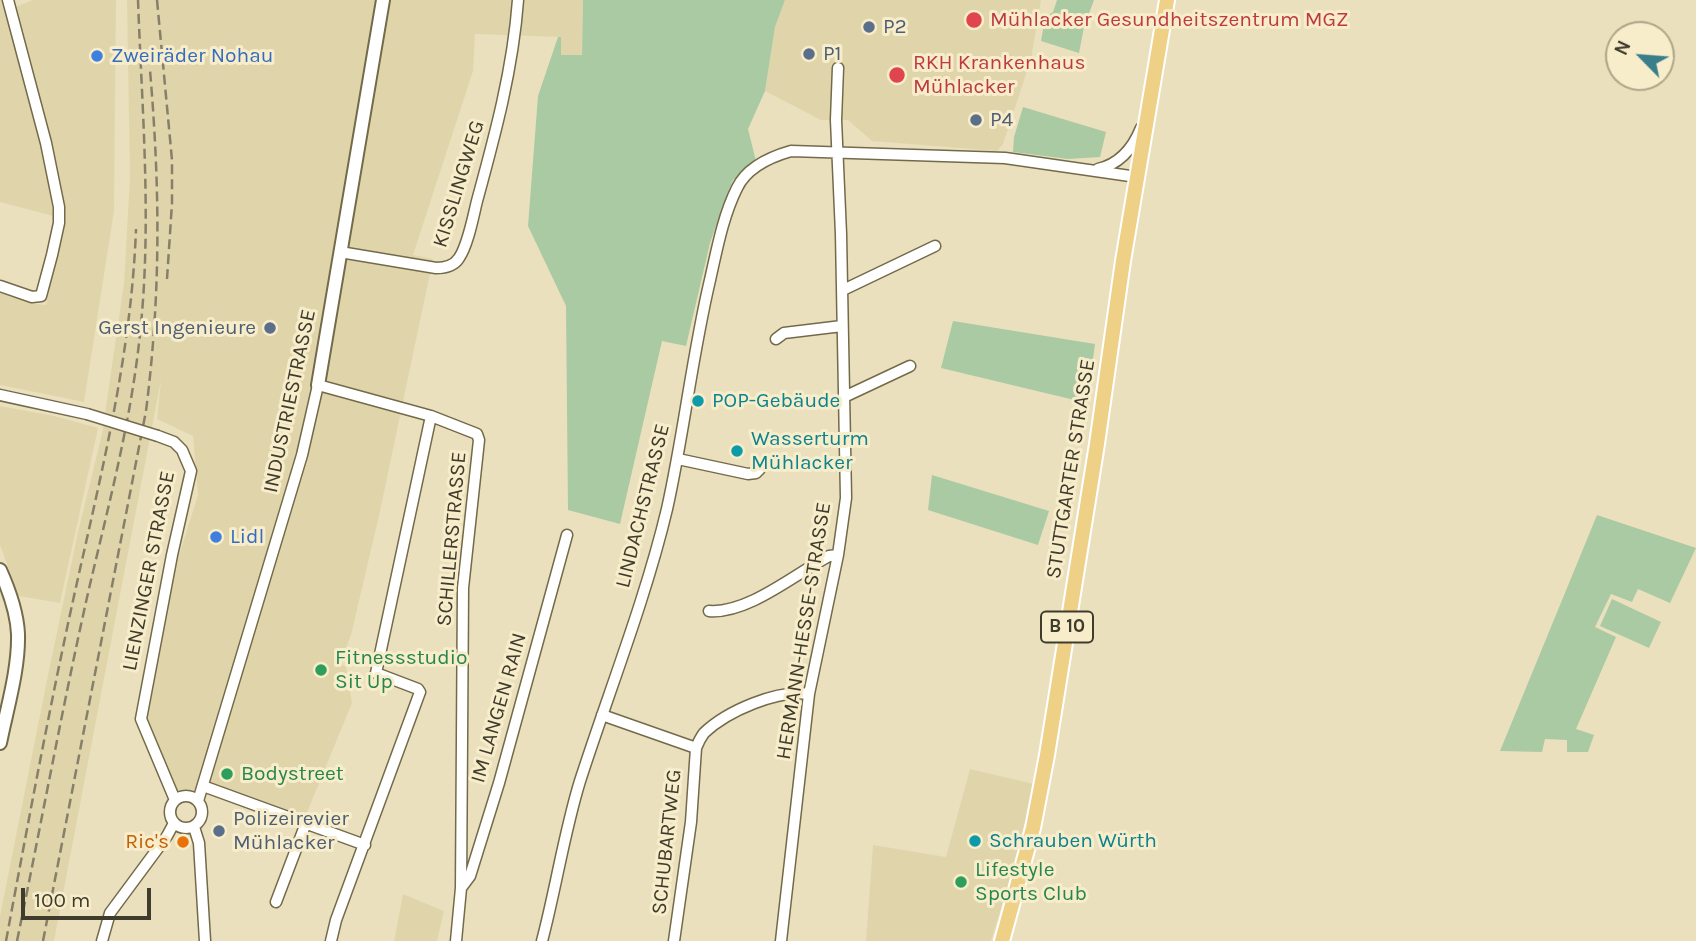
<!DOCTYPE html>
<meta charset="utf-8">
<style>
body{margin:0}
#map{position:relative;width:1696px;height:941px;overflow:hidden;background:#eae0bd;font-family:Karla,sans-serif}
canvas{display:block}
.north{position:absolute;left:1605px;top:21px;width:70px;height:70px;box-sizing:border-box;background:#f7edca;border:2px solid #ada68b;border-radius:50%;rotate:295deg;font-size:19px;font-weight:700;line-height:28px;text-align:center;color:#3f3b2d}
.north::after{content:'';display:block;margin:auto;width:24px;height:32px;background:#397f8b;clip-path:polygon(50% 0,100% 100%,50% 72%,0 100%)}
.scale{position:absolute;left:21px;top:888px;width:130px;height:32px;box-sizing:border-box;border:4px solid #3f3b2d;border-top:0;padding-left:9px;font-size:21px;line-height:24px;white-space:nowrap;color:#3f3b2d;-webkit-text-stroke:5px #f7edca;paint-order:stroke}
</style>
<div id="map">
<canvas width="1696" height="941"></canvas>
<div class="north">N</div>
<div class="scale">100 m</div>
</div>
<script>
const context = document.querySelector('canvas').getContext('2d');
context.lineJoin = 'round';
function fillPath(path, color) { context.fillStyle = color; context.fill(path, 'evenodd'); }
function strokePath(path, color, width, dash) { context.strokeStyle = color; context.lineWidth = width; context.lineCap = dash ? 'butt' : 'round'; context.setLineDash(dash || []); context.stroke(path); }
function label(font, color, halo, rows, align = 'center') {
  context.font = font + ' Karla,sans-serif'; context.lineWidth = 6; context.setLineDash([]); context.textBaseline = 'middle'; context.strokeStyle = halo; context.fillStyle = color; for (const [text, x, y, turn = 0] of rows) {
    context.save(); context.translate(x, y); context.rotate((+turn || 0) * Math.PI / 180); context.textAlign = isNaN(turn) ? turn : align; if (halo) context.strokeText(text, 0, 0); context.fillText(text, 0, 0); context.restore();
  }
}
fillPath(new Path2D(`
 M 0,0 L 3,0 L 50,184 L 53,216 L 0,202 Z
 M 33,0 L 116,0 L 114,211 L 84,402 L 0,385 L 0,292 L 36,304 L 46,305 L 63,224 L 64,207 L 54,163 L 15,7 Z
 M 127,0 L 583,0 L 582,55 L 561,55 L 561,37 L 475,34 L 473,71 L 413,255 L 433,259 L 379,516 L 351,635 L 340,663 L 346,667 L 352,703 L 301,827 L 213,791 L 176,792 L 145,717 L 177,562 L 198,495 L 193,436 L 157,419 L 161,380 L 54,941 L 0,941 L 0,916 L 48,675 L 78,532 L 102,434 L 124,283 L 130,177 Z
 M 785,0 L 1041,0 L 1031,59 L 1003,144 L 997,151 L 872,141 L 848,120 L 821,120 L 765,91 L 775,27 Z
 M 0,406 L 54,416 L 98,428 L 60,603 L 19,596 L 0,545 Z
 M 970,769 L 1034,784 L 1015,864 L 991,941 L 866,941 L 873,845 L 946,857 Z
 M 403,894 L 444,911 L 437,941 L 394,941 Z`), '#e0d5aa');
fillPath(new Path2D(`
 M 583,0 L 785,0 L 775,27 L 765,91 L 748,129 L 756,161 L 733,180 L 727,194 L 710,243 L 686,346 L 662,341 L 620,524 L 568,510 L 566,306 L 528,226 L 538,96 L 558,37 L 561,37 L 561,55 L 582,55 Z
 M 1057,0 L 1094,0 L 1084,27 L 1079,53 L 1041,41 L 1045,18 L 1053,12 Z
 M 1023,107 L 1106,132 L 1100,157 L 1068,159 L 1013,152 L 1014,137 Z
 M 953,321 L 1095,344 L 1087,403 L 941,368 Z
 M 932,475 L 1049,511 L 1038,545 L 928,510 Z
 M 1597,515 L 1696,548 L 1670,603 L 1638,589 L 1632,602 L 1611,594 L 1595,627 L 1616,637 L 1576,729 L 1594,735 L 1588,752 L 1567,752 L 1567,740 L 1545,739 L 1542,752 L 1500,751 Z
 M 1612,599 L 1661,622 L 1649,648 L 1600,626 Z`), '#aacaa4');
const minor = new Path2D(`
 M 1098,169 C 1120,164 1133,148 1141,128
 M 340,252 L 436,268 C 445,268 454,266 459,258 C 468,245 473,217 477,201 C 495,135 513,69 518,0
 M 0,286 L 32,297 L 41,296 L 52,255 L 59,223 L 59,207 L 46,143 L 8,0
 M 843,290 L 935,246
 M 776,339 L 784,333 L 842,326
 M 0,395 L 87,414
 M 844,397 L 910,366
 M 158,436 L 174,442 L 182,450 L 191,471 L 172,555 L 141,719 L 175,800
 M 678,459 L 748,474 L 756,473 L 760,469
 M 709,611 C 748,614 795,574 829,556 L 838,555
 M 602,715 L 696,748 C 698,743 701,737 704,733 C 727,711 778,689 809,694
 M 203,786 L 365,845
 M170 812a16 16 0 1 1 32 0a16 16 0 1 1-32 0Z
 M 198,801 L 302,455 L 318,385 L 431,416 L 477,434 L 479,440 L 463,588 L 461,888 L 456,941
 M 194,827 L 199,843 L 205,941
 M 461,888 L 470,876 L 499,783 L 567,535
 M 276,902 L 306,823
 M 102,941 L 110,913 L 167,836 L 174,823
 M 331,941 L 336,920 L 420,692 L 418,689 L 376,673 L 431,416
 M 542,941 C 556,888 564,833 580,781 C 609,691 645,601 667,509 C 684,433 692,356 710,280 C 717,249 723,216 737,188 C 747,167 770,157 791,151 L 1005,158 L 1137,177
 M 674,941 L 691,822 L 696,748
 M 781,941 L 809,694 L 838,555 L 846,498 L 841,234 L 836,120 L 838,68`);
const tertiary = new Path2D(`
 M 318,385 L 383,0
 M 0,570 C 9,590 17,611 18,634 C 19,669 7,708 0,743`);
const primary = new Path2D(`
 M 1002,941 L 1033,828 L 1047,755 L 1097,444 L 1123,261 L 1167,0`);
strokePath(minor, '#736a4a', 13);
strokePath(tertiary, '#736a4a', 16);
strokePath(primary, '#fff', 18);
strokePath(minor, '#fff', 10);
strokePath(tertiary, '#fff', 12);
strokePath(primary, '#eed186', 14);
strokePath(new Path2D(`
 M 157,0 L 172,160 L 172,203 L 167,279
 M 6,941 C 26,834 46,726 69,619 C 97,489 131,364 136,229
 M 17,941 C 41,825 62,709 88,593 C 108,507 131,422 140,334 C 152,223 142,111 138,0
 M 43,941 L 146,411 C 161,292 160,189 150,70`), '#867f69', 2.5, [10, 5]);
const minorBridge = new Path2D(`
 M 87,414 L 158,436`);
strokePath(minorBridge, '#736a4a', 13, []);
strokePath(minorBridge, '#fff', 10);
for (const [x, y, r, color] of [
 [974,20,9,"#e0444e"],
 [869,27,7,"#5c6f8a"],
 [809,54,7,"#5c6f8a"],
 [97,56,7,"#3f7fe0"],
 [897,75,9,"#e0444e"],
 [976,120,7,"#5c6f8a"],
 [270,328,7,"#5c6f8a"],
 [698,401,7,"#0f9aa8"],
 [737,451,7,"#0f9aa8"],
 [216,537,7,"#3f7fe0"],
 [321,670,7,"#2e9e5b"],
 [227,774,7,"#2e9e5b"],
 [219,831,7,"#5c6f8a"],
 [975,841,7,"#0f9aa8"],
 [183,842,7,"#e8710a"],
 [961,882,7,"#2e9e5b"]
]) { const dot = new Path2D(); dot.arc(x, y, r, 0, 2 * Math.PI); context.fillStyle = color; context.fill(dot); strokePath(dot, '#f7edca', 2.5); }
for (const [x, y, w] of [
 [1067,627,52]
]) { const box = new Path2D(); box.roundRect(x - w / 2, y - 15.5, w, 31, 5); context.fillStyle = '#f7edca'; context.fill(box); strokePath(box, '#3f3b2d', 2); }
label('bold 19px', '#3f3b2d', null, [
 ["B 10",1067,627]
]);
label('21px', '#be3a42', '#f7edca', [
 ["Mühlacker Gesundheitszentrum MGZ",990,20],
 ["RKH Krankenhaus",913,63],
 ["Mühlacker",913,87]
], 'left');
label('21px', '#4e5e75', '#f7edca', [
 ["P2",883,27],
 ["P1",823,54],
 ["P4",990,120],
 ["Gerst Ingenieure",256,328,"right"],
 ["Polizeirevier",233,819],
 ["Mühlacker",233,843]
], 'left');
label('21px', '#366cbe', '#f7edca', [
 ["Zweiräder Nohau",111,56],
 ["Lidl",230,537]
], 'left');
label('21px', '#3f3b2d', '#f7edca', [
 ["KISSLINGWEG",459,184,-73],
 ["INDUSTRIESTRASSE",290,401,-78],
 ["STUTTGARTER STRASSE",1071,469,-81],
 ["LINDACHSTRASSE",643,506,-76],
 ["SCHILLERSTRASSE",452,539,-85],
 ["LIENZINGER STRASSE",149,571,-79],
 ["HERMANN-HESSE-STRASSE",804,631,-81],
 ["IM LANGEN RAIN",499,708,-74],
 ["SCHUBARTWEG",667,842,-84]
]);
label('21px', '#0d838f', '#f7edca', [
 ["POP-Gebäude",712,401],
 ["Wasserturm",751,439],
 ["Mühlacker",751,463],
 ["Schrauben Würth",989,841]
], 'left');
label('21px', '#27864d', '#f7edca', [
 ["Fitnessstudio",335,658],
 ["Sit Up",335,682],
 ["Bodystreet",241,774],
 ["Lifestyle",975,870],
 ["Sports Club",975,894]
], 'left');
label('21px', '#c56008', '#f7edca', [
 ["Ric's",169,842]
], 'right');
</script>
